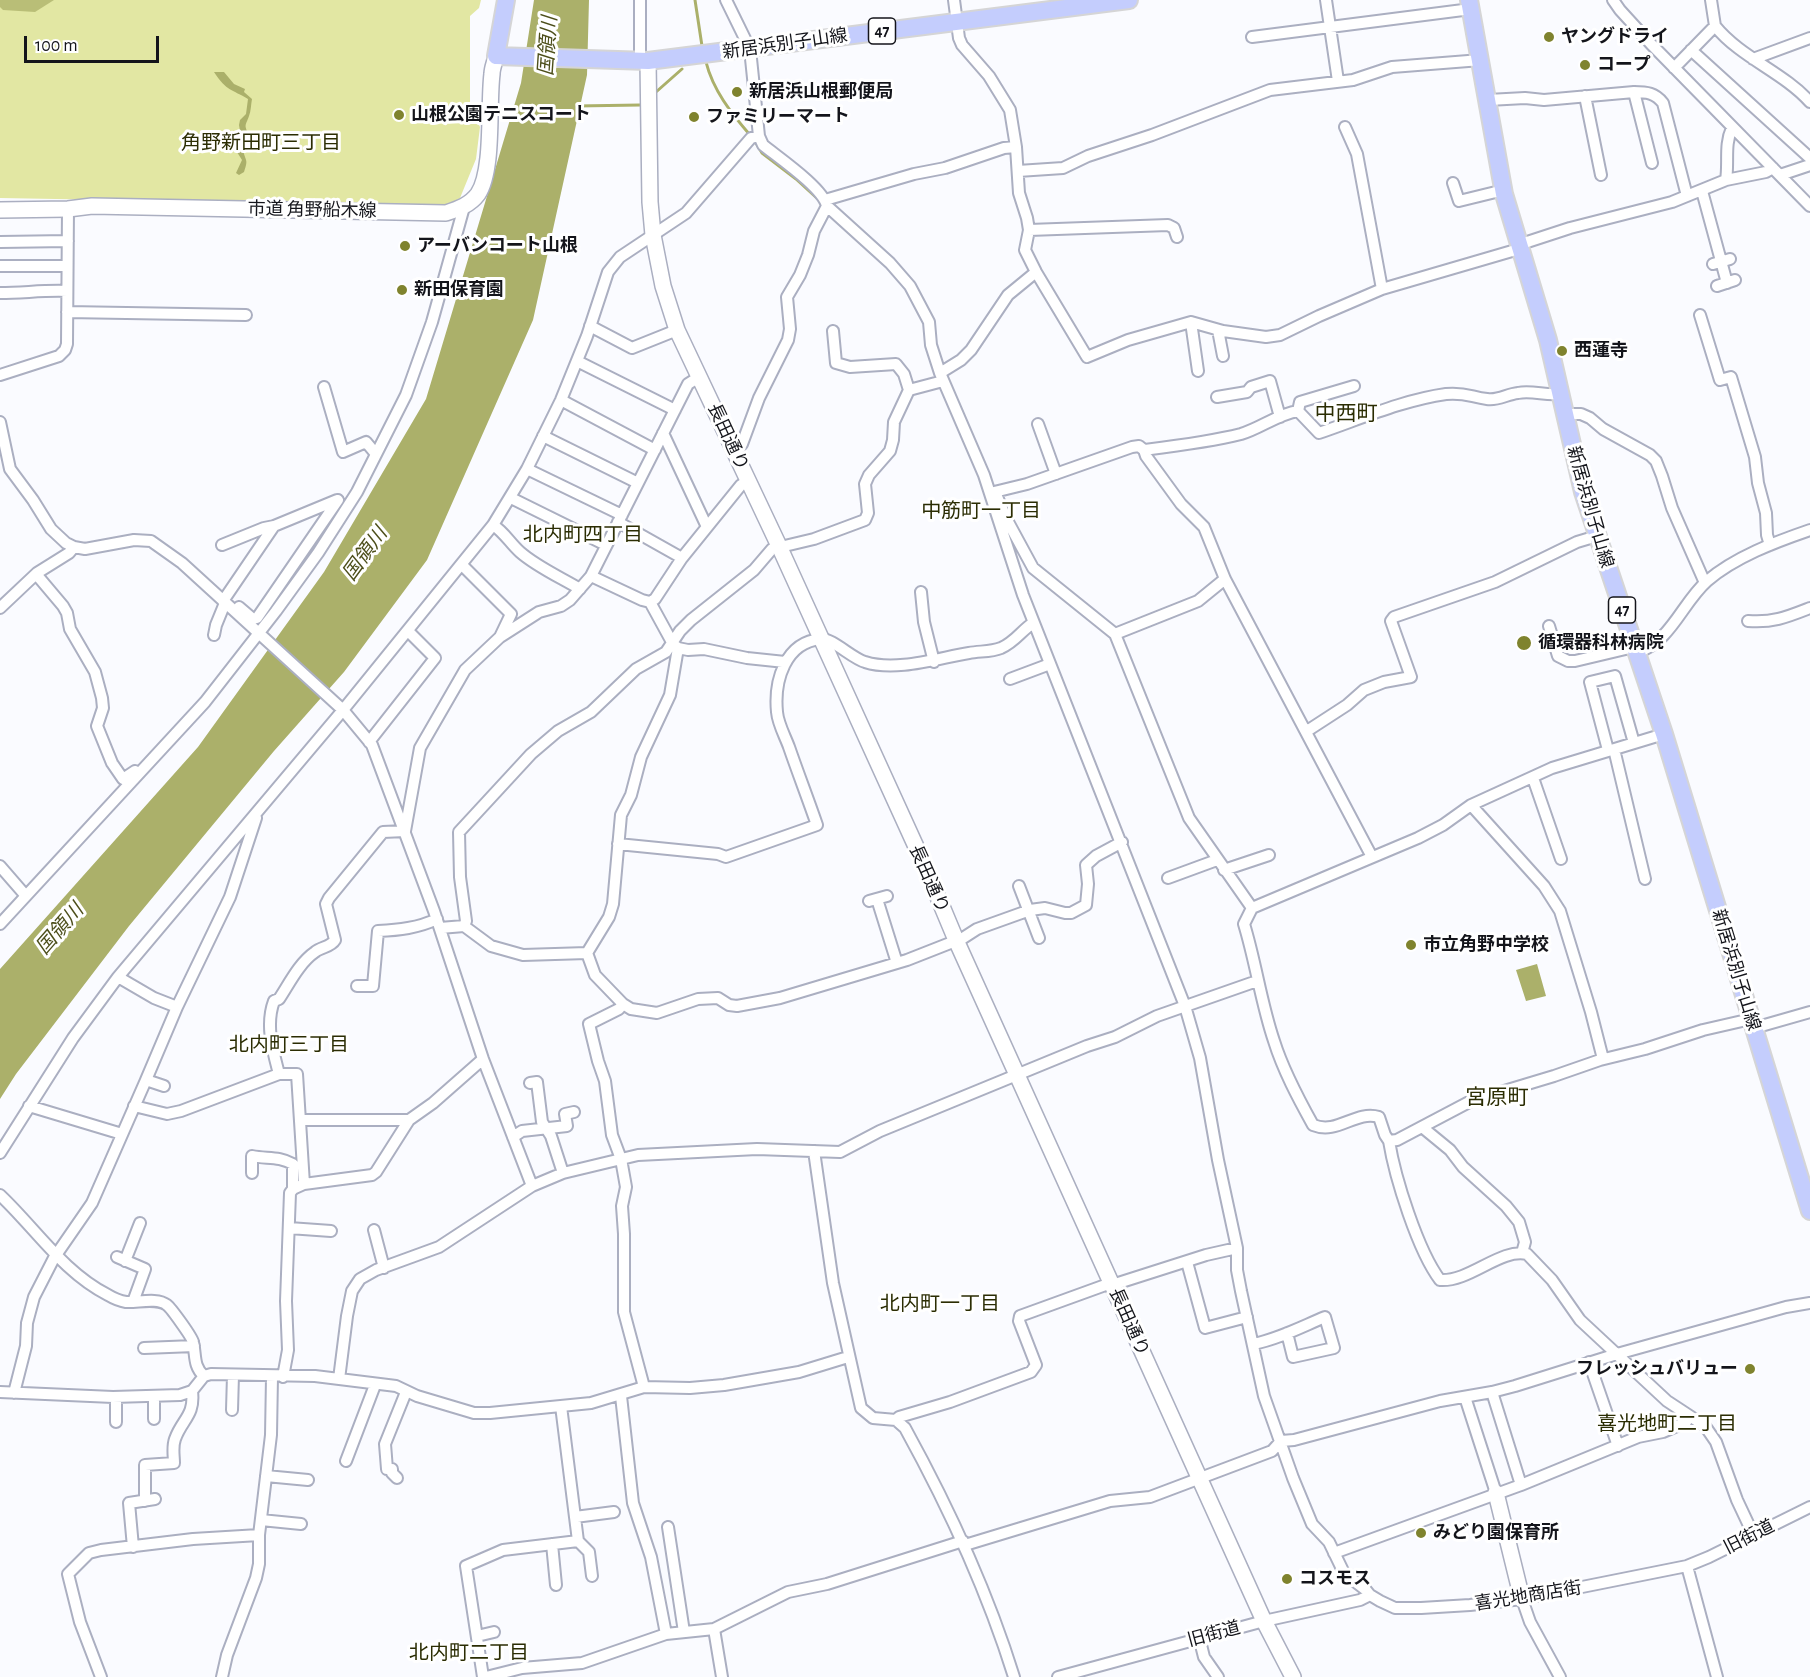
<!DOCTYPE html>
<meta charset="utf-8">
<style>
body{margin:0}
#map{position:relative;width:1810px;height:1677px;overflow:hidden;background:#fafbff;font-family:"Alegreya Sans",sans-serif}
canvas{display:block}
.scale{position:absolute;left:24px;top:36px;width:135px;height:27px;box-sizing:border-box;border:3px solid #14151b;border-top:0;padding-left:8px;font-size:18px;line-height:21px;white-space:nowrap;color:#14151b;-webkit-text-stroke:4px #fff;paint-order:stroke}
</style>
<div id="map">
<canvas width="1810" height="1677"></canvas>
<div class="scale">100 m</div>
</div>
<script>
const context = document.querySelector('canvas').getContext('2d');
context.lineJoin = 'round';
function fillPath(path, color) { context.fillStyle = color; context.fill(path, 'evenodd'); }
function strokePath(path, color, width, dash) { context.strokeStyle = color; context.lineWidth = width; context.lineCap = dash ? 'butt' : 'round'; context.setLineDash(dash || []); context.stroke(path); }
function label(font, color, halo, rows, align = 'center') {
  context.font = font + ' "Alegreya Sans","Noto Sans JP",sans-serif'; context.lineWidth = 6; context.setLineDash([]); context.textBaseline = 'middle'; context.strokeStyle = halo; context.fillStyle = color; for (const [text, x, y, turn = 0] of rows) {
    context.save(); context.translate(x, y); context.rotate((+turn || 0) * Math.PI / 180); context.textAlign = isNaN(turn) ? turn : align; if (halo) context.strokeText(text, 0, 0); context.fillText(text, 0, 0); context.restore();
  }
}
fillPath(new Path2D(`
 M 0,0 L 481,0 L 479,8 L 470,16 L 470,105 L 480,127 L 476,159 L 460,198 L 447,206 L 0,198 Z`), '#e2e7a3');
fillPath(new Path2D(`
 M 0,0 L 54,0 L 35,12 L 3,10 L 0,7 Z`), '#b9be77');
fillPath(new Path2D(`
 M 534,0 L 589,0 L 587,75 L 533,320 L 427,560 L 344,672 L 274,751 L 129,926 L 16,1074 L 0,1099 L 0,969 L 198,747 L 324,572 L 426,399 L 521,83 Z
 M 214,72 L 224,72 L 234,84 L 245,89 L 244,92 L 252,99 C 251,104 251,111 249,116 C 245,127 244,124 249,136 L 243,149 C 245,162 249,158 244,172 L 239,175 L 236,173 L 242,160 L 237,152 L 241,137 L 239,125 L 240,120 L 246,114 L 248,99 C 232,89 227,92 214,72 Z
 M 1537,964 L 1546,996 L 1526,1001 L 1516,970 Z`), '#abb06a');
strokePath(new Path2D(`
 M 695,0 L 702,46
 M 706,62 C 713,90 731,113 750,135
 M 656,92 L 682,69
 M 576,106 L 640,105
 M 756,143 L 762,153 L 796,179 L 820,201`), '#abb06a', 3);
const street = new Path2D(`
 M 726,0 L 750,49 L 759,136 L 763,145 C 779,158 823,188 827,206 L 890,263 L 910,286 L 929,322 L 931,345 L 940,373 L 984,475 L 1023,595 L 1185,1006 L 1200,1058 L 1218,1160 L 1237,1248 L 1237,1270 L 1241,1291 L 1264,1396 L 1293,1478 L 1312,1524 L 1329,1542 L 1344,1573 L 1366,1590 L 1370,1595 L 1380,1601 L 1395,1608 L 1421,1608 L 1470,1605 L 1522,1599 L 1687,1566 L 1709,1557 L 1810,1507
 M 954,0 L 959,38 L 962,45 L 989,76 L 1010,110 L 1016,147 L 1019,193 L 1027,218 L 1029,230 L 1025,250 L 1036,272 L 1087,357 L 1128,340 L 1191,322 L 1223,331 L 1266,337 L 1280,335 L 1319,316 L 1382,289 L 1519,249
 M 1326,0 L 1338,81
 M 1613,0 L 1620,10 L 1651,44 L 1810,206
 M 1715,26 C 1741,58 1783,72 1810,102
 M 1252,37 L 1471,9
 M 1691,50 L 1810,158
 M 1753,59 L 1810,38
 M 640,61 L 640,0
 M 1674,68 L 1715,26 L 1711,0
 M 1634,92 L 1652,163
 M 1585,96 L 1601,175
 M 1488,100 L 1525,98 L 1544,100 L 1634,92 C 1647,92 1655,93 1663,103 L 1687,196
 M 1345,127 L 1357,154 L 1382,289
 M 1018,171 L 1063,168 L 1088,156 L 1152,135 L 1270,90 L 1353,80 L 1392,67 L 1481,60
 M 1780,175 L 1810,165
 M 1726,180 C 1729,162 1724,145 1732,128
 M 1453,183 L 1459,201 L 1504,190
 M 1702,191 L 1727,283
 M 825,200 L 914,174 L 945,168 L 1004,148 L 1016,147
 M 1029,230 L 1168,225 L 1174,228 L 1177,237
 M 0,242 L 68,241
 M 1518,245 L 1570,228 L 1672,202 L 1726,180 L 1766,172 L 1773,168
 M 1713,264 L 1730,259
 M 0,266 L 67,266
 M 1717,286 L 1735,280
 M 0,293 C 23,293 44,290 67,291
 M 67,312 L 246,315
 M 1700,315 L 1720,380 L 1731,377 L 1755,457 L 1758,483 L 1766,513 L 1767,535 L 1770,545
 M 1191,322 L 1198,371
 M 590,326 L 632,348 L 677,330
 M 1218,330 L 1223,356
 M 833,331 L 836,363 L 850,367 L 896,364 L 904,374 L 909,390
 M 577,361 L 675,410
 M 940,373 L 961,360 L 971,350 L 1008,295 L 1036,272
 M 0,375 L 59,356 L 65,350 L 67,344 L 68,209
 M 324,387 L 343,452 L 366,442 L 376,454
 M 1217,397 L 1247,392 L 1251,387 L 1270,381 L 1280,417
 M 561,400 L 655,450
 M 1298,411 L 1300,402 L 1354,386
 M 1564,414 L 1581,414 L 1590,418 L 1603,429 L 1650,455 L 1656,461 L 1662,476 L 1672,508 L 1705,583
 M 0,422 L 10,469 L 33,500 L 51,529 L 66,543 L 74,547
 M 1038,424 L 1056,474
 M 663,433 L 707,527
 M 543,436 L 638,483
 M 1144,450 L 1146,456 L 1181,504 L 1204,527 L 1225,579 L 1372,857
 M 734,452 L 742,444 L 759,398 L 788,340 L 790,329 L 787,297 L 800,275 L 808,255 L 814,231 L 827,206
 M 527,469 L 622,515
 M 995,492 L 1007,520 L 1033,568 L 1115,634 L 1189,818 L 1252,908 L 1244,924 C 1256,963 1261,1003 1274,1041 C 1283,1070 1298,1098 1313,1125 C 1338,1135 1355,1110 1379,1117 L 1385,1135 L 1389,1141 L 1397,1140 L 1471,1101 L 1554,1076 L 1600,1060 L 1645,1049 L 1703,1030 L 1751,1019
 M 990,493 L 1027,484 L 1132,447 L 1139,446 L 1144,450 C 1176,446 1209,442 1241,434 C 1261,428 1278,414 1298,411 L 1319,433 C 1360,419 1403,400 1446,394 C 1465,392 1471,397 1487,399 C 1498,401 1507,394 1518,393 C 1532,390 1546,396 1559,394
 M 511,498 L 606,545
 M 618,522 L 682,558
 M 493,525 C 504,532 510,543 520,552 C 537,567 560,577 580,589
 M 222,545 L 264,528 L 274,526
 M 462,565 L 511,614 L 500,637
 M 36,574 L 63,606 L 67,613 L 70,629 L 95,672 L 102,698 L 103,708 L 97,726 L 112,763 L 123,779 L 135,771
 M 591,576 L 642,600 L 650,602 L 655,599 L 682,558 L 741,485 L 748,481
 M 921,592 L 924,622 L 934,662
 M 223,601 L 274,526 L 337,500
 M 650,602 L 673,644 L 678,648 L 688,650 L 704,649 L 747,658 L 785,662
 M 239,607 L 253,619 L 257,618 L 338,500
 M 0,608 L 37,573 L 69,553 L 74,547 L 85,549 L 134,540 L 151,541 L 182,563 L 343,710 L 372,745 L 434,911 L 483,1059 L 532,1186
 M 1748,621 C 1773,623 1787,617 1810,608
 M 1549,626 L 1558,656 L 1568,661 L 1575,661 L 1634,647
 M 1115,634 L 1198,601 L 1225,579
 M 214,635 L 216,625 L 225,603
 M 1636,653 C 1671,642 1682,603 1707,581 C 1735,557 1775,542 1810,530
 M 1010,679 L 1050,664
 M 1307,731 L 1347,705 L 1364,690 L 1384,682 L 1411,677 L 1391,621 L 1394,617 L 1495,582 L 1577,542 L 1597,536
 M 369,742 L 435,658 L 408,631
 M 1614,749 L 1645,879
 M 1608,750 L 1590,682 L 1615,676 L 1634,743
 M 1533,778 L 1561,859
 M 1471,805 L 1544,886 L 1560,911 L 1591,1012 L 1603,1059
 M 618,844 L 718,854 L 726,857 L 817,825 C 808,799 798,773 789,747 C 785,736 778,724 777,712 C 774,681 785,642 821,639 C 832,638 853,659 865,662 C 896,672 938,658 969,653 C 980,651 991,652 1001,648 C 1015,642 1021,631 1033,623
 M 0,866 L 26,896
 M 1224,870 L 1269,855
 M 1168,878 L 1217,860
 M 1019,886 L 1039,938
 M 877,899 L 897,963
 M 869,901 L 887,896
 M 1252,908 L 1418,838 L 1443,825 L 1471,805 L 1552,768 L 1664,734
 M 0,924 L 205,702 L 276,611 L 318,553 L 357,492 L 406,395 L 432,322 L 464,207
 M 464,926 L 466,921 L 460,877 L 459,832 L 531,754 L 558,731 L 591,712 L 636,669 L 666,652 L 680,631 L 691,620 L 754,570 L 772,549 L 814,539 L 865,520 L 868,513 L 865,484 L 869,475 L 890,451 L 893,440 L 894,422 L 909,390 L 943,381
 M 440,928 L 464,926 L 491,946 L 523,955 L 587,953 L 595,975 L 623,1004 L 631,1009 L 657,1013 L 698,999 L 718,998 L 729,1005 L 737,1006 L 780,998 L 907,960 L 963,938 L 977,929 L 1030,910 L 1045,908 L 1065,913 L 1071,913 L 1086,905 L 1088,884 L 1086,865 L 1096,856 L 1122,842
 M 587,953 L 609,917 L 613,904 L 621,815 L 631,795 L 641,757 L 670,695 L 678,648
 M 118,977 L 154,998 L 177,1007 L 146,1080
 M 357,986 L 373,986 L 378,931 C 399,930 418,928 437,919
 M 623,1004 L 619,1009 L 589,1024 L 598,1061 L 605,1081 L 612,1135 L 621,1159 L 626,1187 L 622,1206 L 624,1234 L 624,1312 L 644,1387
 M 177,1007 L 230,897 L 256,818
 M 1754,1028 L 1810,1012
 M 279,1074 C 273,1051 265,1025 274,1001 L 279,999 C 289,984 299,963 315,952 C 321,947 331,947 335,940 L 326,904 L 329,898 L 383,832 L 405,831 L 420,748 L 465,670 L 500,637 L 539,612 L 561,606 L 570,600 L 591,576 L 688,384 L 699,377
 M 530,1083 L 537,1082 L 542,1122 L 551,1136 L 563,1173
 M 29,1106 L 122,1134
 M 134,1106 L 167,1114 L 181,1111 L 279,1074 L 297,1074 L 304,1184 L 372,1175 L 376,1172 L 409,1120
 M 300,1120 L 409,1120 L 433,1103 L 483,1059
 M 1422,1127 L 1450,1150 L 1463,1167 L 1506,1206 L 1519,1222 L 1525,1242 L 1522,1253
 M 513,1137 L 522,1131 L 567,1126 L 565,1114 L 574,1112
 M 1389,1141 C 1395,1178 1418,1251 1440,1280 C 1470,1282 1500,1248 1527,1254 L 1552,1280 L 1580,1320 L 1667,1401 L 1705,1426 L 1716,1442 L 1737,1500 L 1753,1534
 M 814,1151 L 833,1283 L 861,1408 L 873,1418 L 896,1420 L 905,1428 C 949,1508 987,1590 1014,1677
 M 0,1153 L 73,1038 L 118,977 L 343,710 L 493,525 L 527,469 L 561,400 L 587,336 L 608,272 L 620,257 L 686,213 L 751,138 L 759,136
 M 252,1173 L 252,1156 C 267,1159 279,1156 293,1164 L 293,1189
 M 0,1195 C 36,1229 63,1272 108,1295 C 113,1298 120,1301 126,1302 C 137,1303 157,1297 167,1305 C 171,1308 192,1337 193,1342 C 196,1355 193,1366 204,1376
 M 289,1228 L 331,1231
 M 374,1230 L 384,1268
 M 117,1257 L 145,1269 L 133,1302
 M 125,1261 L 140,1223
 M 1187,1262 L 1205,1328 L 1247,1317
 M 1112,1285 L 1206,1255 L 1237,1248
 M 1253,1344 C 1278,1339 1301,1327 1325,1317 L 1334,1348 L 1293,1357 L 1287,1333
 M 144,1348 L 194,1346
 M 1589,1362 L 1618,1446
 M 283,1377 L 288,1350 L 286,1301 L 290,1193 L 293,1189 L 304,1184
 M 339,1379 L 347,1316 L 352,1291 L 360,1279 L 376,1270 L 439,1247 L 532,1186 L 563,1173 L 638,1155 L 757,1149 L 840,1152 L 880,1131 L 1087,1046 L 1115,1037 L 1157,1016 L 1257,981
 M 0,1392 L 113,1397 L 180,1395 L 192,1391 L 204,1376 L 211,1374 L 315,1376 L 396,1386 L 417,1396 L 474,1413 L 490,1413 L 591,1403 L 644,1387 L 690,1388 L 724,1385 L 799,1372 L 848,1357
 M 1492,1392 L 1521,1485
 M 14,1393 L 26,1346 L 27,1323 L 34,1297 L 54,1258 L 92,1203 L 146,1080 L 164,1086
 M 154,1396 L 154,1419
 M 621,1396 L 633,1503 L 651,1557 L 666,1634
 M 116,1397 L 116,1422
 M 1465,1397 L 1496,1493
 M 232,1410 L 233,1375
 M 896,1420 L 899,1417 L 950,1402 L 1031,1372 L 1036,1365 L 1019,1321 L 1020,1316 L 1111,1283
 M 346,1461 L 375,1385
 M 266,1476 L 308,1480
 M 397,1478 L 392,1473 L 392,1469 L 387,1469 L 385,1444 L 406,1392
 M 145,1501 L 145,1465 L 174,1463 C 174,1456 172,1447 175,1439 C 182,1419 195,1416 192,1391
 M 575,1517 L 614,1512
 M 261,1520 L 301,1524
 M 668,1527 L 684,1632
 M 578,1541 L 589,1552 L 592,1576
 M 552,1544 L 556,1585
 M 965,1545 L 1110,1501 L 1150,1497 L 1272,1451 L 1281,1441 L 1294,1440 L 1440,1401 L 1492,1392 L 1515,1386 L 1617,1354 L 1786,1307 L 1810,1303
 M 133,1547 L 129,1503 L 155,1499
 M 1334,1553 L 1521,1485 L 1638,1437 L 1663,1432 L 1686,1422 L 1689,1416
 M 1687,1566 L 1717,1677
 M 1522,1599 L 1530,1622 L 1560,1677
 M 714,1629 L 722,1677
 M 477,1636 L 494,1632
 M 1199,1637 L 1204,1657 L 1218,1677
 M 101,1677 L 80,1622 L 68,1574 L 89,1553 L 101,1550 L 193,1539 L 259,1535
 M 222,1677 L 227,1655 L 256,1578 L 259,1564 L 259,1535 L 271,1435 L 272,1377
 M 483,1677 L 466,1566 L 503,1550 L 578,1541 L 561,1406
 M 486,1677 L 522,1668 L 582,1663 L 666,1634 L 714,1629 L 788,1592 L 827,1584 L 963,1541
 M 1058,1677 L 1264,1621 L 1360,1600 L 1370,1595`);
const secondary = new Path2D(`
 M 648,61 L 650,202 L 653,235 L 663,286 L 677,330 L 779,546 L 928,873 L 956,940 L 1264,1621 L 1293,1677
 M 0,210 L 68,209 L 92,206 L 446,213 C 458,209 470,205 478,194 C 494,170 488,105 492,74 C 492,68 495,62 496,56
 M 1496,1493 L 1522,1599`);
const primary = new Path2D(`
 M 506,0 L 496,56 L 648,61 L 1129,0
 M 1469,0 L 1504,194 L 1548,340 L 1583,492 L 1664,734 L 1810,1211`);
strokePath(street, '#abafc1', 14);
strokePath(secondary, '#abafc1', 18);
strokePath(primary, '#d5d5d6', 20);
strokePath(street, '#fff', 10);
strokePath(secondary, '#fff', 15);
strokePath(primary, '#c4cdfd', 16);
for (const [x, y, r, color] of [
 [1549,37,6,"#7f832e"],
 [1585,65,6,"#7f832e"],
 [737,92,6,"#7f832e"],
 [399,115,6,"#7f832e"],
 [694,117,6,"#7f832e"],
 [405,246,6,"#7f832e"],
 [402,290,6,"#7f832e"],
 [1562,351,6,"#7f832e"],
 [1524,643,8,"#7f832e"],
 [1411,945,6,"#7f832e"],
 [1750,1369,6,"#7f832e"],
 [1421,1533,6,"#7f832e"],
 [1287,1579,6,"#7f832e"]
]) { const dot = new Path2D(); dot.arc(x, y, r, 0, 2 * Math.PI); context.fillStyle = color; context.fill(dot); strokePath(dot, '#fff', 2); }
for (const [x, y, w] of [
 [882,31,27],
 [1622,610,27]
]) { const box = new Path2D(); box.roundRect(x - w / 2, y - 13, w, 26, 4.5); context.fillStyle = '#fff'; context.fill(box); strokePath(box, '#14151b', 1.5); }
label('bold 16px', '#14151b', null, [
 ["47",882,31],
 ["47",1622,610]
]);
label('bold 18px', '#14151b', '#fff', [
 ["ヤングドライ",1561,37],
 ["コープ",1597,65],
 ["新居浜山根郵便局",749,92],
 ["山根公園テニスコート",411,115],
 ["ファミリーマート",706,117],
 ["アーバンコート山根",417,246],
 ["新田保育園",414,290],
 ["西蓮寺",1574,351],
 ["循環器科林病院",1538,643],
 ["市立角野中学校",1423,945],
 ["フレッシュバリュー",1738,1369,"right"],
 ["みどり園保育所",1433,1533],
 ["コスモス",1299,1579]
], 'left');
label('18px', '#14151b', '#fff', [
 ["新居浜別子山線",785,44,-8],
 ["市道 角野船木線",312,210,1],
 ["長田通り",728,437,65],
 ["新居浜別子山線",1590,507,74],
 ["長田通り",929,879,66],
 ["新居浜別子山線",1736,970,73],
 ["長田通り",1129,1322,66],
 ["旧街道",1749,1537,-27],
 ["喜光地商店街",1528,1596,-9],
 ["旧街道",1214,1634,-15]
]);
label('italic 20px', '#4d4f1b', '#fff', [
 ["国領川",548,46,-86],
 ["国領川",365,554,-54],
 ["国領川",60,929,-49]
]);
label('20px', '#2b2d03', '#fff', [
 ["角野新田町三丁目",261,143],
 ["中筋町一丁目",981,511],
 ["北内町四丁目",583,535],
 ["北内町三丁目",289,1045],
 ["北内町一丁目",940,1304],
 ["喜光地町二丁目",1667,1424],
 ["北内町二丁目",469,1653]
]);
label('21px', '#2b2d03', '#fff', [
 ["中西町",1346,414],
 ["宮原町",1497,1098]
]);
</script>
